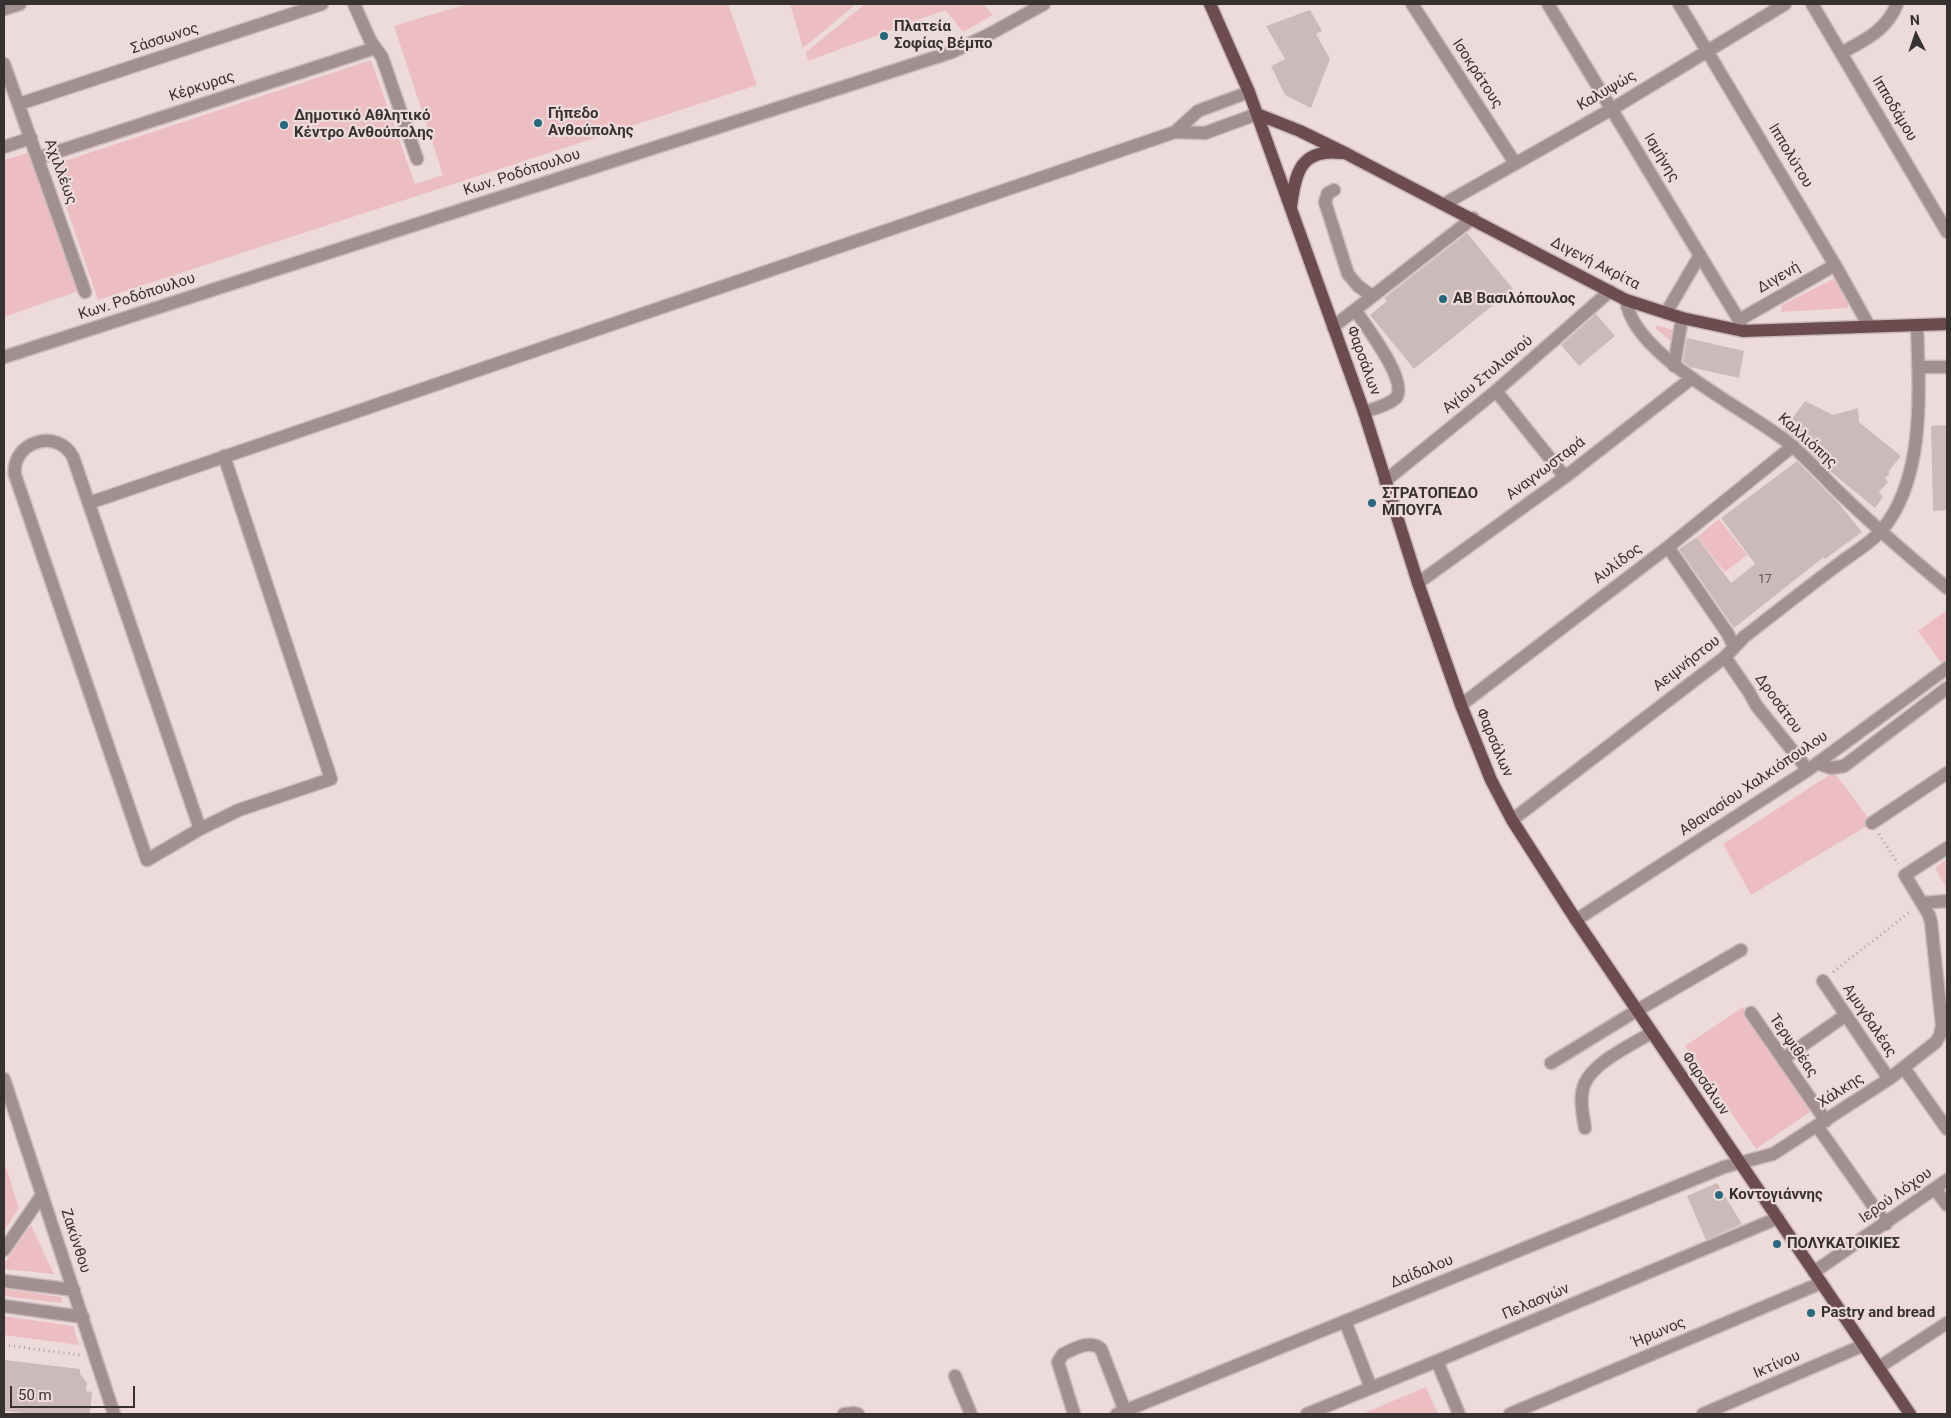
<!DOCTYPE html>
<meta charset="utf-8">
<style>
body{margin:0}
#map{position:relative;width:1951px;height:1418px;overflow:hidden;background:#eddbdc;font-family:Roboto,sans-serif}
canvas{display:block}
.frame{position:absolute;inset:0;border:5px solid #383131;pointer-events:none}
.north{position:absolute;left:1891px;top:10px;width:50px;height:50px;-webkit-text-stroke:4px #eddbdc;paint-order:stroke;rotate:356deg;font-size:14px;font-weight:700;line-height:20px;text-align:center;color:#383131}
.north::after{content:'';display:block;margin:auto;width:18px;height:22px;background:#383131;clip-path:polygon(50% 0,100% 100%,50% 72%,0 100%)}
.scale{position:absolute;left:10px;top:1386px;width:125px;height:22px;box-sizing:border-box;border:2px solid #383131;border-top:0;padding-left:6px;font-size:15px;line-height:18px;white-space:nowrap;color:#383131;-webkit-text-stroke:4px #eddbdc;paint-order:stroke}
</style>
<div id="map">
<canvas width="1951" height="1418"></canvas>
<div class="frame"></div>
<div class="north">N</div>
<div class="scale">50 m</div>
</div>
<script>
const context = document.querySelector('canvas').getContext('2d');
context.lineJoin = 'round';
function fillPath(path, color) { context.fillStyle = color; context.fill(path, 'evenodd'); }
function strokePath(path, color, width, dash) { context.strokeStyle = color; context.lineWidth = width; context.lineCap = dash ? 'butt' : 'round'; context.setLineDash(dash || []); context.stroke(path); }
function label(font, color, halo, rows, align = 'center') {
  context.font = font + ' Roboto,sans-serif'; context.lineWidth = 4.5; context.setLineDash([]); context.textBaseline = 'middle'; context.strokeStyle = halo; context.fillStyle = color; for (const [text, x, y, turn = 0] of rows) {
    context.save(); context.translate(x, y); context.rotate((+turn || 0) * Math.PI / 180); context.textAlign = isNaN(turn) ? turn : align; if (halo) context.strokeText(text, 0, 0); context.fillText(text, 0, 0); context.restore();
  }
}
fillPath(new Path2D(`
 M 467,4 L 728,4 L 757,85 L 98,300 L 52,165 L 371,60 L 415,184 L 443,175 L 394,26 Z
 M 790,4 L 856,4 L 803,48 Z
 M 865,4 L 983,4 L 993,15 L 963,32 L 945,10 L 808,61 L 806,52 Z
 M 31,152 L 79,291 L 4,317 L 4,160 Z
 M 1835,278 L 1848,300 L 1848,308 L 1781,312 L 1782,305 Z
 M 1656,325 L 1680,332 L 1676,345 L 1656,329 Z
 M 1719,519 L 1747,555 L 1725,572 L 1697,537 Z
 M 1947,610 L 1947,671 L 1918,631 Z
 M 1834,772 L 1872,823 L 1751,895 L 1723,844 Z
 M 1947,859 L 1947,889 L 1936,870 L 1936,867 Z
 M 1743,1007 L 1813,1110 L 1756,1149 L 1685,1046 Z
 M 4,1161 L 19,1208 L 4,1231 Z
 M 31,1225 L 54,1274 L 4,1269 L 4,1264 Z
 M 4,1289 L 61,1297 L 62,1303 L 4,1296 Z
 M 4,1316 L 73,1326 L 79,1345 L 4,1335 Z
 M 1426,1387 L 1438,1414 L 1362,1414 Z`), '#ecbec2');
fillPath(new Path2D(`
 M 1310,10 L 1322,31 L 1316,34 L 1330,59 L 1311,108 L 1285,95 L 1271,66 L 1285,59 L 1266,26 Z
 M 1467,233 L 1513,289 L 1414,369 L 1370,315 L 1387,301 L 1384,298 Z
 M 1596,314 L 1615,336 L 1579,366 L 1561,345 Z
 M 1687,338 L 1744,351 L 1739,378 L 1690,367 L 1683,361 Z
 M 1805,401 L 1833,415 L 1858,408 L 1859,422 L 1901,456 L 1888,472 L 1890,474 L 1885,478 L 1888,482 L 1879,492 L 1883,497 L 1875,508 L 1831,472 L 1799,441 L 1784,430 Z
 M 1947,425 L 1947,510 L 1933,511 L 1931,426 Z
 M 1797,461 L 1840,505 L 1862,532 L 1825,559 L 1824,557 L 1734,628 L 1679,549 L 1697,537 L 1731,583 L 1755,564 L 1721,518 Z
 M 1717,1183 L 1742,1224 L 1706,1240 L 1687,1196 Z
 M 4,1360 L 80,1369 L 80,1374 L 87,1383 L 86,1391 L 92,1392 L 90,1414 L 34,1414 L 4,1411 Z`), '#ccbabb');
const minor = new Path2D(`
 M 354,4 L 370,40 L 382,57 L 417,159
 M 1412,4 L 1515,163
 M 1548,4 L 1739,320 L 1743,331
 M 1679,4 L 1835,265 L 1869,326
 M 1812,4 L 1947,232
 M 4,9 L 20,4
 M 1841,53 C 1865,40 1887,30 1897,4
 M 4,64 L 85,292
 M 19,104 L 322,4
 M 1175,132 L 1198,111 L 1249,92
 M 4,147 L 31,138
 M 38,158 L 375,48
 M 1334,190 L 1328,193 L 1325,202 L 1348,274 L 1358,286 L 1372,296
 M 1444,204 L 1612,109 L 1785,4
 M 1626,300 C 1633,357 1748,409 1791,445 C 1809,460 1825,479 1842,495 C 1876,528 1911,558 1947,588
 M 1355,310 C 1365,325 1409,381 1396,398 C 1389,405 1373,409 1364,412
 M 1666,313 L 1700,255
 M 1739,320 L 1835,265
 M 1333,327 L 1473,218
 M 4,357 L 952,52 L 988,35 L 1044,4
 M 1674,366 L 1682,318
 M 1918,367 L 1947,367
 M 1496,391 L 1565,477
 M 1385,481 L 1496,391 L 1610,291
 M 89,503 L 1175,132 L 1205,133 L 1257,114
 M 1668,547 L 1728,634 L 1734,647
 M 1418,583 L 1565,477 L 1692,378
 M 1725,657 L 1749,692 L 1756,705 L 1808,770
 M 1461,705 L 1668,547 L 1793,446
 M 1817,763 L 1831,768 L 1844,766 L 1947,688
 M 1512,820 L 1725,657 L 1744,637 C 1776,612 1808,587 1840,563 C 1853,553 1871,543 1882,530 C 1926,477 1919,390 1917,325
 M 1872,823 L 1947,773
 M 200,829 L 73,457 C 57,427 11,442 15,475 L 147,860 L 200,829 L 239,810 L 331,779 L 224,456
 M 1922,903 L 1947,901
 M 1576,920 L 1808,770 L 1947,668
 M 1823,981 L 1889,1079
 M 1751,1013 L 1826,1121
 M 1783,1059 L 1846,1015
 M 1551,1063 L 1636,1011 L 1741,950
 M 1904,1068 L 1947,1129
 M 4,1079 L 114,1414
 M 1817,1126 L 1886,1224
 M 1585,1128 C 1583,1114 1579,1099 1584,1085 C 1592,1063 1631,1045 1651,1033
 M 1935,1189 L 1947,1205
 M 4,1250 L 42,1195
 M 1814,1272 L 1947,1180
 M 4,1281 L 74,1290
 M 4,1306 L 83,1317
 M 1345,1321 L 1371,1388
 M 1437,1361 L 1459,1414
 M 1879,1367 L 1947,1323
 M 955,1376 L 971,1414
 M 844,1414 L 854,1413 L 858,1414
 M 1074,1414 L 1058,1362 L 1063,1354 C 1074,1349 1090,1339 1101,1349 L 1125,1411
 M 1117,1414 L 1707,1174 L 1724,1167 L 1773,1154 L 1889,1079 L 1936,1042 L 1940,1035 L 1942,1025 L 1931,922 L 1929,915 L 1905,875 L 1947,848
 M 1307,1414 L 1437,1361 L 1778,1218
 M 1510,1414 L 1821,1283
 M 1703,1414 L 1864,1345`);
const major = new Path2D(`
 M 1210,4 L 1249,92 L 1364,412 L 1418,583 L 1461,705 L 1491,780 L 1512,820 L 1576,920 L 1910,1414
 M 1257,114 L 1300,131 L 1347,154 L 1626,300 L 1682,318 L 1743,331 L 1947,324
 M 1291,207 C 1295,174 1300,148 1341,153`);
strokePath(minor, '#c9b9ba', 15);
strokePath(major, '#c9b9ba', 15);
strokePath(new Path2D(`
 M 1879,834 L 1898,864
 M 1833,972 L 1911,911
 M 4,1345 L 80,1355`), '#ad9fa0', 3, [1, 4]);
strokePath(minor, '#a28f90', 12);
strokePath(major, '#6d4c4f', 12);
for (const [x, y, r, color] of [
 [884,36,5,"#28677c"],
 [538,123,5,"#28677c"],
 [284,125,5,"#28677c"],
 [1443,299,5,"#28677c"],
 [1372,503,5,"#28677c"],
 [1719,1195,5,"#28677c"],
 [1777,1244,5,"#28677c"],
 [1811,1313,5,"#28677c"]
]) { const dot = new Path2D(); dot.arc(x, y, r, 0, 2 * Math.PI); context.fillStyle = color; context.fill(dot); strokePath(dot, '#eddbdc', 2); }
label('12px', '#5d5354', null, [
 ["17",1765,580]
]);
label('bold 15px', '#383131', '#eddbdc', [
 ["Πλατεία",894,27],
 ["Σοφίας Βέμπο",894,44],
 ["Γήπεδο",548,114],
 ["Ανθούπολης",548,131],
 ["Δημοτικό Αθλητικό",294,116],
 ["Κέντρο Ανθούπολης",294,133],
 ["ΑΒ Βασιλόπουλος",1453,299],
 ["ΣΤΡΑΤΟΠΕΔΟ",1382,494],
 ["ΜΠΟΥΓΑ",1382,511],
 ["Κοντογιάννης",1729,1195],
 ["ΠΟΛΥΚΑΤΟΙΚΙΕΣ",1787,1244],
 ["Pastry and bread",1821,1313]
], 'left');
label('15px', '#383131', '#eddbdc', [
 ["Σάσσωνος",165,39,-18],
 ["Ισοκράτους",1477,74,57],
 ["Κέρκυρας",202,87,-18],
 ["Καλυψώς",1607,91,-30],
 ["Ιπποδάμου",1894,109,59],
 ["Ιππολύτου",1790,156,59],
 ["Ισμήνης",1661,158,59],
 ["Αχιλλέως",60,172,70],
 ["Κων. Ροδόπουλου",522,173,-18],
 ["Διγενή Ακρίτα",1595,264,27],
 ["Διγενή",1779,278,-30],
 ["Κων. Ροδόπουλου",137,297,-18],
 ["Φαρσάλων",1363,361,70],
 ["Αγίου Στυλιανού",1488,375,-40],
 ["Καλλιόπης",1807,441,42],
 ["Αναγνωσταρά",1546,469,-37],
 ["Αυλίδος",1618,564,-37],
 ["Αειμνήστου",1687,664,-38],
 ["Δροσάτου",1778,704,54],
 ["Φαρσάλων",1494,743,67],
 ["Αθανασίου Χαλκιόπουλου",1754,784,-34],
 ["Αμυγδαλέας",1869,1021,56],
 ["Τερψιθέας",1793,1046,55],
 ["Φαρσάλων",1705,1084,56],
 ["Χάλκης",1841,1091,-33],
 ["Ιερού Λόχου",1896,1196,-35],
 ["Ζακύνθου",75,1241,72],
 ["Δαίδαλου",1422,1272,-22],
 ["Πελασγών",1536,1302,-23],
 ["Ήρωνος",1659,1333,-23],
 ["Ικτίνου",1777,1365,-23]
]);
</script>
